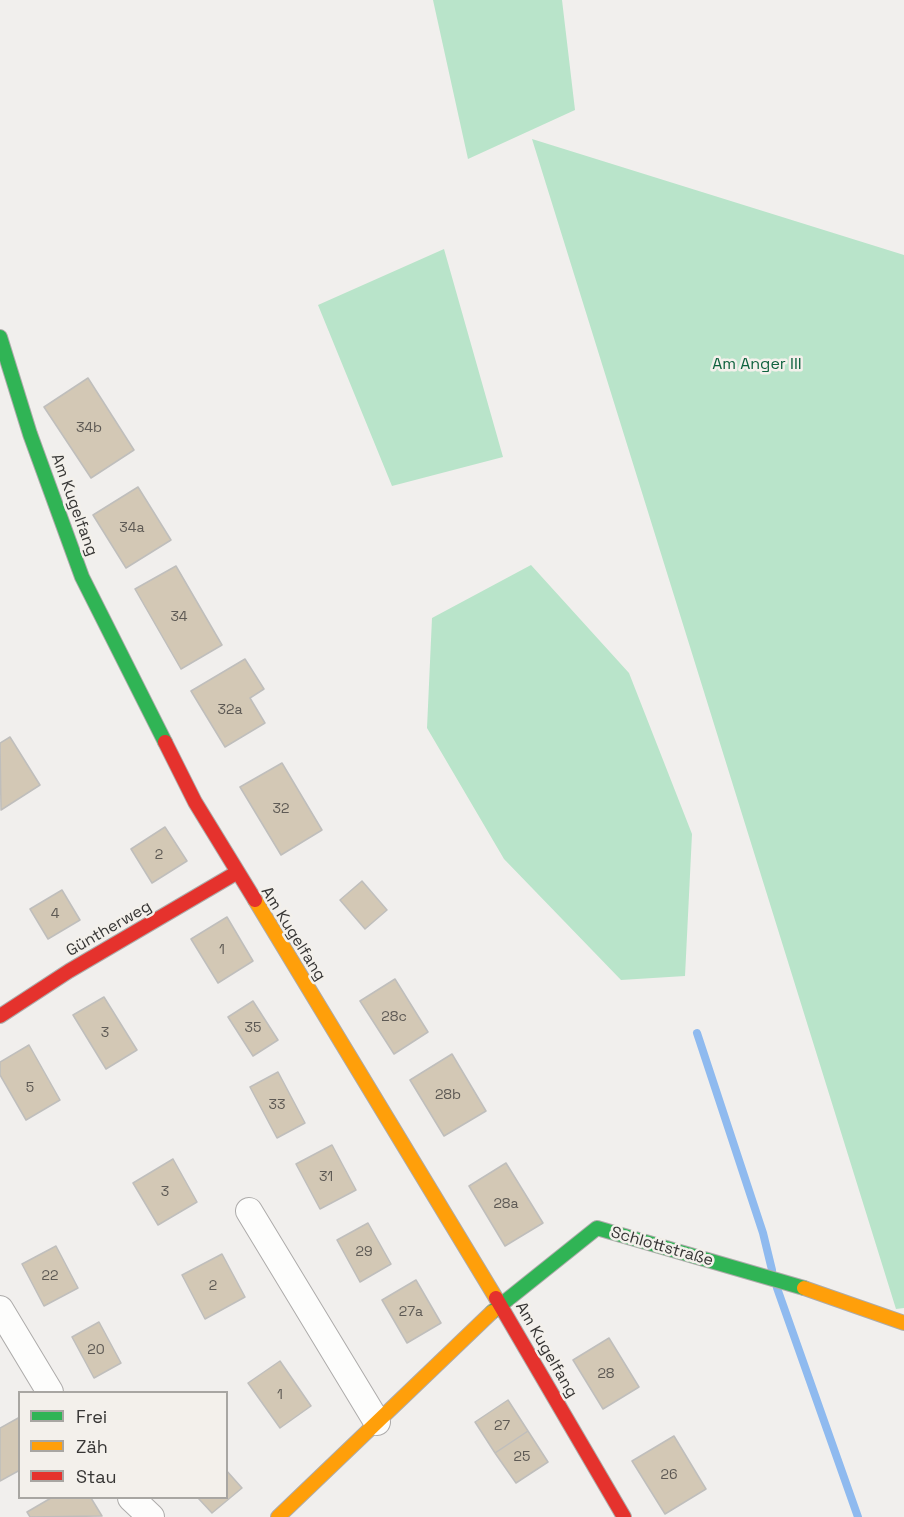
<!DOCTYPE html>
<meta charset="utf-8">
<style>
body{margin:0}
#map{position:relative;width:904px;height:1517px;overflow:hidden;background:#f1efed;font-family:"Space Grotesk",sans-serif}
canvas{display:block}
.legend{position:absolute;left:18px;top:1391px;width:210px;height:108px;box-sizing:border-box;background:#f3f0eb;border:2px solid #a8a6a2;margin:0;padding:8px 10px;list-style:none;font-size:18px;color:#373635}
.legend li{display:flex;align-items:center;gap:12px;height:30px}
.legend b{width:30px;border:2px solid #a8a6a2}
</style>
<div id="map">
<canvas width="904" height="1517"></canvas>
<ul class="legend">
<li><b style="height:8px;background:#30b455"></b>Frei</li>
<li><b style="height:8px;background:#ff9f0a"></b>Zäh</li>
<li><b style="height:8px;background:#e5322d"></b>Stau</li>
</ul>
</div>
<script>
const context = document.querySelector('canvas').getContext('2d');
context.lineJoin = 'round';
function fillPath(path, color) { context.fillStyle = color; context.fill(path, 'evenodd'); }
function strokePath(path, color, width, dash) { context.strokeStyle = color; context.lineWidth = width; context.lineCap = dash ? 'butt' : 'round'; context.setLineDash(dash || []); context.stroke(path); }
function label(font, color, halo, rows, align = 'center') {
  context.font = font + ' "Space Grotesk",sans-serif'; context.lineWidth = 5; context.setLineDash([]); context.textBaseline = 'middle'; context.strokeStyle = halo; context.fillStyle = color; for (const [text, x, y, turn = 0] of rows) {
    context.save(); context.translate(x, y); context.rotate((+turn || 0) * Math.PI / 180); context.textAlign = isNaN(turn) ? turn : align; if (halo) context.strokeText(text, 0, 0); context.fillText(text, 0, 0); context.restore();
  }
}
fillPath(new Path2D(`
 M 433,0 L 562,0 L 575,110 L 468,159 Z
 M 532,139 L 904,255 L 904,1308 L 896,1309 Z
 M 444,249 L 503,457 L 392,486 L 318,305 Z
 M 531,565 L 629,673 L 692,834 L 685,976 L 621,980 L 504,859 L 427,728 L 432,618 Z`), '#b9e4ca');
strokePath(new Path2D(`
 M 697,1033 L 763,1233 L 772,1270
 M 777,1288 L 858,1517`), '#8fbaef', 8);
const building = new Path2D(`
 M 88,378 L 134,450 L 91,478 L 44,407 Z
 M 138,487 L 171,540 L 126,568 L 93,515 Z
 M 176,566 L 222,645 L 181,669 L 135,589 Z
 M 245,659 L 264,689 L 250,698 L 265,723 L 225,747 L 191,691 Z
 M 10,737 L 40,785 L 1,810 L 0,743 Z
 M 282,763 L 322,830 L 281,855 L 240,787 Z
 M 165,827 L 187,861 L 152,883 L 131,849 Z
 M 362,881 L 387,910 L 365,929 L 340,900 Z
 M 62,890 L 80,920 L 48,939 L 30,909 Z
 M 227,917 L 253,961 L 218,983 L 191,939 Z
 M 395,979 L 428,1032 L 394,1054 L 360,1001 Z
 M 104,997 L 137,1050 L 106,1069 L 73,1015 Z
 M 253,1001 L 278,1040 L 253,1056 L 228,1017 Z
 M 29,1045 L 60,1100 L 26,1120 L 0,1075 L 0,1062 Z
 M 452,1054 L 486,1111 L 444,1136 L 410,1080 Z
 M 278,1072 L 305,1123 L 277,1138 L 250,1087 Z
 M 332,1145 L 356,1190 L 320,1209 L 296,1164 Z
 M 173,1159 L 197,1202 L 158,1225 L 133,1183 Z
 M 506,1163 L 543,1223 L 505,1246 L 469,1186 Z
 M 368,1223 L 391,1264 L 360,1282 L 337,1240 Z
 M 56,1246 L 78,1288 L 44,1306 L 22,1264 Z
 M 222,1254 L 245,1297 L 205,1319 L 182,1275 Z
 M 416,1280 L 441,1323 L 407,1343 L 382,1300 Z
 M 99,1322 L 121,1363 L 94,1378 L 72,1337 Z
 M 609,1338 L 639,1387 L 603,1409 L 573,1360 Z
 M 280,1361 L 311,1406 L 280,1428 L 248,1383 Z
 M 508,1400 L 528,1431 L 495,1453 L 475,1422 Z
 M 20,1417 L 20,1470 L 0,1481 L 0,1428 Z
 M 528,1431 L 548,1462 L 516,1483 L 495,1453 Z
 M 674,1436 L 706,1489 L 665,1514 L 632,1461 Z
 M 226,1470 L 242,1488 L 212,1513 L 198,1498 L 226,1498 Z
 M 51,1498 L 91,1498 L 102,1516 L 30,1517 L 27,1512 Z`);
fillPath(building, '#d3c8b5');
strokePath(building, '#bfbebc', 1.5);
const street = new Path2D(`
 M 249,1211 L 377,1422
 M 0,1309 L 50,1392
 M 131,1498 L 151,1517`);
const fast = new Path2D(`
 M 0,337 L 30,434 L 82,577 L 165,742
 M 492,1312 L 597,1228 L 804,1288`);
const slow = new Path2D(`
 M 255,900 L 496,1298
 M 804,1288 L 904,1323
 M 278,1517 L 492,1312`);
const jam = new Path2D(`
 M 165,742 L 195,802 L 255,900
 M 0,1016 L 69,971 L 236,873
 M 496,1298 L 624,1517`);
strokePath(street, '#adabaa', 28);
strokePath(fast, '#adabaa', 16);
strokePath(slow, '#adabaa', 16);
strokePath(jam, '#adabaa', 16);
strokePath(street, '#fdfdfc', 26);
strokePath(fast, '#30b455', 14);
strokePath(slow, '#ff9f0a', 14);
strokePath(jam, '#e5322d', 14);
label('14px', '#5e5a55', null, [
 ["34b",89,428],
 ["34a",132,528],
 ["34",179,617],
 ["32a",230,710],
 ["32",281,809],
 ["2",159,855],
 ["4",55,914],
 ["1",222,950],
 ["28c",394,1017],
 ["35",253,1028],
 ["3",105,1033],
 ["5",30,1088],
 ["28b",448,1095],
 ["33",277,1105],
 ["31",326,1177],
 ["3",165,1192],
 ["28a",506,1204],
 ["29",364,1252],
 ["22",50,1276],
 ["2",213,1286],
 ["27a",411,1312],
 ["20",96,1350],
 ["28",606,1374],
 ["1",280,1395],
 ["27",502,1426],
 ["25",522,1457],
 ["26",669,1475]
]);
label('16px', '#0f623e', '#f3f0eb', [
 ["Am Anger III",757,365]
]);
label('16px', '#373635', '#f3f0eb', [
 ["Am Kugelfang",74,505,70],
 ["Güntherweg",109,929,-30],
 ["Am Kugelfang",293,934,58],
 ["Schlottstraße",662,1247,16],
 ["Am Kugelfang",546,1350,60]
]);
</script>
